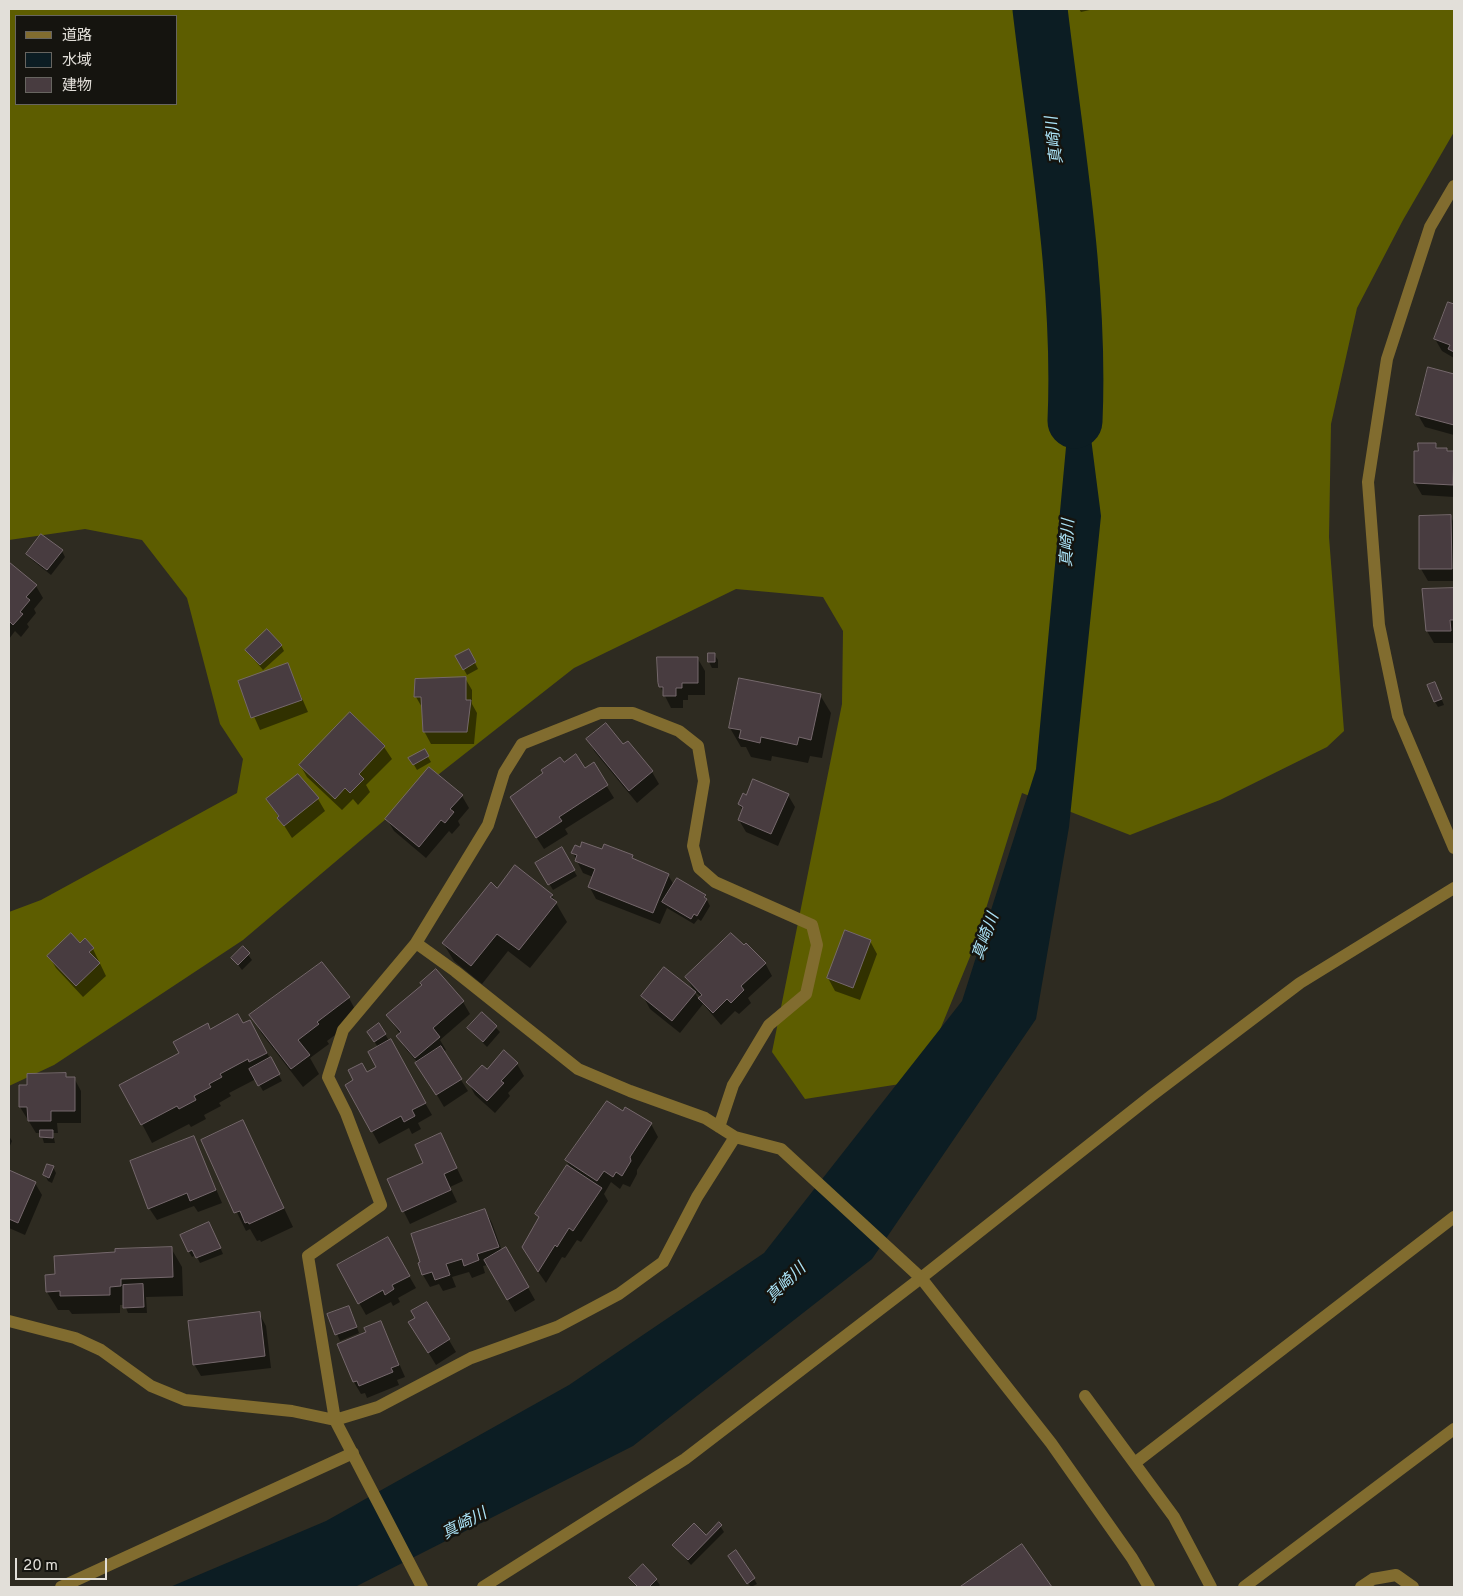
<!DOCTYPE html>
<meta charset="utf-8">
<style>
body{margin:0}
#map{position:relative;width:1463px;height:1596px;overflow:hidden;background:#2e2b21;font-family:Overpass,"Noto Sans JP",sans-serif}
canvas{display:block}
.frame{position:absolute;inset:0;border:10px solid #e2dfd9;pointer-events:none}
.legend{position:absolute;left:15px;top:15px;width:162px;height:90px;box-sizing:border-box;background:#15140f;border:1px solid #676560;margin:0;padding:6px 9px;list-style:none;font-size:15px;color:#e2dfd9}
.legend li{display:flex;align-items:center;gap:10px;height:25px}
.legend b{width:25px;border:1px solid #676560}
.scale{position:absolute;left:15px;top:1558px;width:92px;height:22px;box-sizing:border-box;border:2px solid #e2dfd9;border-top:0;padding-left:6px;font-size:15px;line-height:18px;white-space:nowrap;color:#e2dfd9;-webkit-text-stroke:4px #15140f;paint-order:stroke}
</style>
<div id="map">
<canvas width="1463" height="1596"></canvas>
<div class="frame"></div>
<ul class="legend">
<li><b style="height:6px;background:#816c2f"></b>道路</li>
<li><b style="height:14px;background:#0c1d23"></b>水域</li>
<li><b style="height:14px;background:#483c40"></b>建物</li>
</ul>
<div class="scale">20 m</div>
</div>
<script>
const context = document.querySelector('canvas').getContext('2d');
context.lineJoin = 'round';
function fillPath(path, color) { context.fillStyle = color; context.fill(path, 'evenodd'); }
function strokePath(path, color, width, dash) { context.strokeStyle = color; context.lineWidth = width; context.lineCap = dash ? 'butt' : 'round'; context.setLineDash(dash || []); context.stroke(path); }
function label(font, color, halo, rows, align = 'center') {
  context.font = font + ' Overpass,"Noto Sans JP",sans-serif'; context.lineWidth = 5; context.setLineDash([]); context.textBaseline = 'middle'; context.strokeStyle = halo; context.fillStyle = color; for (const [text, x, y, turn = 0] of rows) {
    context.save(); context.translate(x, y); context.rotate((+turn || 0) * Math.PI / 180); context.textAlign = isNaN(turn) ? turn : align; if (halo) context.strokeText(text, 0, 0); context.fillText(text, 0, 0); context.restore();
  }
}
fillPath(new Path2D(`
 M 9,9 L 1454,9 L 1454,132 L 1403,220 L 1357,308 L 1331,424 L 1329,537 L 1344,731 L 1327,747 L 1220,800 L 1130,835 L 1022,793 L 974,947 L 919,1081 L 805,1099 L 772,1052 L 842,704 L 843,631 L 823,597 L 736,589 L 574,668 L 439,774 L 243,940 L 54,1065 L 9,1086 L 9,912 L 41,900 L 237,793 L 243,759 L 220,724 L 187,598 L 142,540 L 85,529 L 9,540 ZM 16,16 L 176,16 L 176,104 L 16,104 Z`), '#5d5d00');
fillPath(new Path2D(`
 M 1077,329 L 1101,516 L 1069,827 L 1036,1019 L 872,1259 L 633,1446 L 355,1587 L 170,1587 L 326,1521 L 569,1385 L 764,1253 L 962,1001 L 1036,769 Z`), '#0c1d23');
fillPath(new Path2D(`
 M 1079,9 L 1094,9 L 1081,12 Z
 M 1449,303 L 1454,306 L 1454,358 L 1442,351 L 1435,339 Z
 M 1429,369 L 1454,375 L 1454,435 L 1425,427 L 1418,415 Z
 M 1435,444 L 1439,450 L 1454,452 L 1454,497 L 1422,495 L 1415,483 Z
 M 1451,517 L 1454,523 L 1454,581 L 1428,581 L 1421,569 Z
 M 62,551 L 65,557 L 51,575 L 31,559 L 27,554 Z
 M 9,564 L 36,586 L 43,598 L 34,609 L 36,613 L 27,624 L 29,627 L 21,637 L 15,631 L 9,639 Z
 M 1454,589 L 1454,643 L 1434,643 L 1427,631 L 1423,590 Z
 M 281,645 L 284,651 L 263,670 L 246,650 Z
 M 469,651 L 478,669 L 467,675 L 457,657 Z
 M 709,654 L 714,654 L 718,660 L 718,668 L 712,668 L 709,662 Z
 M 698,659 L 705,671 L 705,695 L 688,695 L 688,700 L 683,700 L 683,708 L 671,708 L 660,686 Z
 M 287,664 L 308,712 L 260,730 L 239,682 Z
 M 465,678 L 472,690 L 472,704 L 477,713 L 474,744 L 431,744 L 424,731 L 423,709 L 416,697 Z
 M 1435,683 L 1444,705 L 1438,707 L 1435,702 Z
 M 820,695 L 831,713 L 822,758 L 810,756 L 808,763 L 772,756 L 771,761 L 751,757 L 746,747 L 741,747 L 730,728 Z
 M 350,714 L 384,747 L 392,759 L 366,785 L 370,792 L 358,805 L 353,799 L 342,810 L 307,777 L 300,765 Z
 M 588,740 L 623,745 L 627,742 L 652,772 L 659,784 L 637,803 L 595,752 Z
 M 424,750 L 431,762 L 417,770 L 410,758 Z
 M 564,764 L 585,770 L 593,764 L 614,798 L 565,829 L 568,834 L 544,849 L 518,809 Z
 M 788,795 L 795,807 L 778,846 L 746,832 L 739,820 L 743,811 L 739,804 L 746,796 Z
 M 462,796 L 469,808 L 458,821 L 460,825 L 452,834 L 449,831 L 426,858 L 394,831 L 387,819 Z
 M 318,799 L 325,811 L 292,838 L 268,800 Z
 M 561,849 L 577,876 L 553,890 L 537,863 Z
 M 603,851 L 632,856 L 635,861 L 668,875 L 674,885 L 705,896 L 710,906 L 701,921 L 698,919 L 694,924 L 667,908 L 660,924 L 596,899 L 589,886 L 593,877 L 583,873 L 573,853 Z
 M 497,889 L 552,896 L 567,922 L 530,968 L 508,951 L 482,984 L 454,961 L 443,943 Z
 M 85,940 L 93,949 L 106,976 L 83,997 L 56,968 L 49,956 L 80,945 Z
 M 870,941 L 877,954 L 860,1000 L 835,991 L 828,978 Z
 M 243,948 L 252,960 L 242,970 L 233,958 Z
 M 765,963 L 772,976 L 748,998 L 751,1003 L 739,1014 L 735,1011 L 721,1025 L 703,1004 L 680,1033 L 650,1009 L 643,996 L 695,993 L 699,1000 L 701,997 L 694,991 L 686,977 Z
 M 436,971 L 463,1002 L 470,1014 L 440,1040 L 446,1050 L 443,1052 L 468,1091 L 444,1107 L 418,1063 L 405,1048 L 398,1036 L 400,1034 L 388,1016 L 423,986 Z
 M 349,998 L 359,1017 L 327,1041 L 329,1044 L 310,1058 L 319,1074 L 303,1087 L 262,1034 L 251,1015 Z
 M 482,1013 L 500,1032 L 487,1047 L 468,1028 Z
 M 243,1025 L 260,1040 L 282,1081 L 263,1091 L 256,1079 L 229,1093 L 231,1096 L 219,1103 L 221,1106 L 204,1115 L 206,1119 L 191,1127 L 189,1124 L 152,1143 L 142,1124 L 181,1054 L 210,1030 Z
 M 385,1034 L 432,1115 L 418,1123 L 421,1129 L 412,1134 L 409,1128 L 379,1144 L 347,1085 L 378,1068 L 378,1047 L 372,1038 Z
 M 517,1064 L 524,1076 L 508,1093 L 510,1096 L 495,1113 L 475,1095 L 468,1082 L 487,1071 Z
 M 65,1075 L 67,1078 L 74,1078 L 81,1091 L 81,1123 L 57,1123 L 58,1133 L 53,1133 L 55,1143 L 44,1143 L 41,1133 L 36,1133 L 20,1107 L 28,1086 Z
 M 623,1113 L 651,1124 L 658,1137 L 637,1170 L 637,1174 L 630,1187 L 623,1184 L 620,1189 L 611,1182 L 604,1194 L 608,1201 L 581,1242 L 577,1240 L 565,1258 L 562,1257 L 546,1283 L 530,1260 L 539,1219 L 537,1214 L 572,1170 L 566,1160 Z
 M 243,1122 L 293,1227 L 261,1242 L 260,1240 L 257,1241 L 250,1229 L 246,1231 L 202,1141 Z
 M 441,1135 L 463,1181 L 450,1187 L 457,1202 L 410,1224 L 388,1180 L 425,1163 Z
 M 9,1136 L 12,1141 L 9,1148 Z
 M 194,1138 L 222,1203 L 198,1212 L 194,1206 L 157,1220 L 149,1208 Z
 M 53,1167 L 56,1173 L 52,1183 L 48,1181 L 45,1175 Z
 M 9,1172 L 35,1183 L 42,1195 L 25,1235 L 9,1228 Z
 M 485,1210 L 492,1223 L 502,1251 L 506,1249 L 535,1300 L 515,1312 L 488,1265 L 483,1266 L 485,1273 L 472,1278 L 469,1272 L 452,1277 L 456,1287 L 443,1291 L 439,1284 L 430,1287 L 423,1275 Z
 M 212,1229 L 223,1254 L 200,1263 L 196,1255 L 192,1257 L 189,1252 Z
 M 388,1239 L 416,1288 L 398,1298 L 400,1302 L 393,1306 L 391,1302 L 366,1315 L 338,1266 Z
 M 171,1248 L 182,1267 L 183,1296 L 146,1297 L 147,1313 L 128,1313 L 125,1305 L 120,1305 L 120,1313 L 72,1314 L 69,1310 L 58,1310 L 47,1292 L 57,1275 Z
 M 427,1303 L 456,1352 L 436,1365 L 417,1334 L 416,1318 Z
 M 259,1313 L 266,1326 L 271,1368 L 201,1376 L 194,1364 Z
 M 352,1313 L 359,1333 L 340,1341 L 329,1315 Z
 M 381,1323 L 405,1377 L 397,1380 L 399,1385 L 367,1398 L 365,1393 L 361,1394 L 354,1382 L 338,1344 L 367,1333 Z
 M 719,1524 L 724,1532 L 691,1565 L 674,1545 L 706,1536 Z
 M 1022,1546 L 1051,1587 L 962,1587 Z
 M 733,1562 L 754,1579 L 757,1584 L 751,1587 Z
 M 643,1566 L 656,1580 L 660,1585 L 658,1587 L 637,1587 L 634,1584 L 631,1578 Z`), '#0007');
strokePath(new Path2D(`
 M 1040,9 C 1056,144 1081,285 1075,421`), '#0c1d23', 55);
const building = new Path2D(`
 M 1448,302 L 1454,304 L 1454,352 L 1448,349 L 1450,345 L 1434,339 Z
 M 1428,367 L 1454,374 L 1454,425 L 1416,415 Z
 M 1418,443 L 1436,443 L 1436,448 L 1447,448 L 1447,451 L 1454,451 L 1453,485 L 1414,483 L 1414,451 L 1418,451 Z
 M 1451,515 L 1452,569 L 1419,569 L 1419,516 Z
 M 41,534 L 63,550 L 47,570 L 26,554 Z
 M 9,562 L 37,585 L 26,597 L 30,600 L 20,612 L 23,614 L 13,625 L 9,621 Z
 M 1454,588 L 1454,620 L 1450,620 L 1451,631 L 1426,631 L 1422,589 Z
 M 267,629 L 282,645 L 260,665 L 245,650 Z
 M 469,649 L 476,662 L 463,670 L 455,656 Z
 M 708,653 L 715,653 L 715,662 L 708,662 Z
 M 657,657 L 698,657 L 698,683 L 682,683 L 682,688 L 676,688 L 676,696 L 663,696 L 663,687 L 659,687 L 658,683 Z
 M 288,663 L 302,700 L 251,718 L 238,681 Z
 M 466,677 L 466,700 L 471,700 L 467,732 L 423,732 L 421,697 L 414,697 L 415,679 Z
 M 739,678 L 821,694 L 811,740 L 799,737 L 797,745 L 761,737 L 760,743 L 739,738 L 741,730 L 729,728 Z
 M 1435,682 L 1442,699 L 1434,702 L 1427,685 Z
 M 350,712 L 385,746 L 359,774 L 364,779 L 350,793 L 345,788 L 335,799 L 299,765 Z
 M 606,723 L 623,744 L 628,741 L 653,771 L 629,791 L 586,739 Z
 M 425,749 L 429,756 L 413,765 L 408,758 Z
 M 576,754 L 585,768 L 594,762 L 608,785 L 559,817 L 562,821 L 536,838 L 510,797 L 543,773 L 541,770 L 560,757 L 564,762 Z
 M 429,767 L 463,795 L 450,809 L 454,812 L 445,823 L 441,820 L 419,847 L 385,819 Z
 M 298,774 L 319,798 L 284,826 L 277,818 L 279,816 L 266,799 Z
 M 753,779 L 789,794 L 771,834 L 738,820 L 743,807 L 738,804 L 743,793 L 746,795 Z
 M 582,842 L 602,849 L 604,844 L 633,855 L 632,858 L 669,874 L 653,913 L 588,887 L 595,869 L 575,861 L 577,855 L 571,853 L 575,845 L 580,847 Z
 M 562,847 L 575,870 L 548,885 L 535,863 Z
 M 515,865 L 553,895 L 550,897 L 557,902 L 519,950 L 497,934 L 471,966 L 442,943 L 491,882 L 497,888 Z
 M 677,878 L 706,895 L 704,897 L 707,899 L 697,916 L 694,914 L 691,919 L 662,902 Z
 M 845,930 L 871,940 L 853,988 L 827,978 Z
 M 71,933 L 80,943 L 85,938 L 94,948 L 89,952 L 100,963 L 76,986 L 47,956 Z
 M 731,933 L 744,945 L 746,943 L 766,963 L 741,986 L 744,990 L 731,1003 L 727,999 L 713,1013 L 698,998 L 702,995 L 685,977 Z
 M 243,946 L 250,953 L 238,965 L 231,958 Z
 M 322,962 L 350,997 L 317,1022 L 319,1024 L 298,1040 L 310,1055 L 291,1069 L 249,1015 Z
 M 664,967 L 696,992 L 672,1021 L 641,996 Z
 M 436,969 L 464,1001 L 433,1028 L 440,1037 L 415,1058 L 396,1036 L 401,1032 L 386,1015 L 422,985 L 420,983 Z
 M 482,1012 L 497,1026 L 483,1042 L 467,1028 Z
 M 238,1014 L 243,1023 L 250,1020 L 267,1053 L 249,1062 L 248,1059 L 220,1074 L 222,1077 L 209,1084 L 211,1087 L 194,1096 L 196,1100 L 179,1109 L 177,1106 L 141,1125 L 119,1085 L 179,1053 L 173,1042 L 208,1023 L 210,1029 Z
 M 379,1023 L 386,1034 L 374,1042 L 367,1032 Z
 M 391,1039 L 426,1103 L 412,1110 L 415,1116 L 404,1122 L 401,1116 L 371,1132 L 345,1085 L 353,1080 L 348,1070 L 362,1063 L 367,1072 L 376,1067 L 368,1052 Z
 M 441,1046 L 462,1079 L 436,1095 L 415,1063 Z
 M 504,1050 L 518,1063 L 501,1081 L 504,1083 L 487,1101 L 466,1082 L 482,1065 L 487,1069 Z
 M 271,1057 L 280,1074 L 258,1086 L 249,1069 Z
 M 66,1073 L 66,1077 L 75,1077 L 75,1111 L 51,1111 L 51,1121 L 28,1121 L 27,1107 L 19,1107 L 19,1085 L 27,1085 L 27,1074 Z
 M 607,1101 L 623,1111 L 625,1107 L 652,1123 L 630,1157 L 631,1161 L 622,1176 L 616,1172 L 613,1177 L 604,1171 L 597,1181 L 565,1160 Z
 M 243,1120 L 284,1208 L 249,1224 L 248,1222 L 245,1223 L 240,1211 L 234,1213 L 201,1140 Z
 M 40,1130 L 53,1130 L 53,1138 L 40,1137 Z
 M 441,1133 L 457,1168 L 444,1174 L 451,1190 L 402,1212 L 387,1179 L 423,1163 L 415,1145 Z
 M 194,1136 L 216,1190 L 190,1201 L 187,1193 L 148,1209 L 130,1161 Z
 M 47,1164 L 54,1166 L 49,1178 L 43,1175 Z
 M 567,1165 L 602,1188 L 573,1231 L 569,1228 L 557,1247 L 555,1245 L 538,1272 L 522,1247 L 539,1217 L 535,1214 Z
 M 9,1170 L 36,1182 L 18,1223 L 9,1219 Z
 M 485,1209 L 499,1247 L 477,1254 L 479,1260 L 464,1266 L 462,1259 L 446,1264 L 450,1275 L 435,1280 L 432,1272 L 422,1275 L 418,1263 L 420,1262 L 411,1234 Z
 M 209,1222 L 221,1248 L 196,1258 L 192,1250 L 188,1252 L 180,1235 Z
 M 388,1237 L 410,1276 L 392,1285 L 394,1289 L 385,1295 L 383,1290 L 358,1304 L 337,1265 Z
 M 172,1247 L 173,1277 L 121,1279 L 121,1286 L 110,1287 L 110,1295 L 60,1296 L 60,1291 L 46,1292 L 45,1275 L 55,1274 L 54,1256 L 115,1252 L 115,1249 Z
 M 506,1247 L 529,1287 L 507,1300 L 484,1260 Z
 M 143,1284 L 144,1307 L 123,1308 L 123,1285 Z
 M 427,1302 L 450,1339 L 428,1353 L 408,1322 L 415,1318 L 411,1311 Z
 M 349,1306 L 357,1327 L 335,1335 L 327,1314 Z
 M 260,1312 L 265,1356 L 193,1365 L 188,1321 Z
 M 381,1321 L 399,1365 L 391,1368 L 393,1372 L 359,1386 L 357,1381 L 353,1382 L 337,1344 L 366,1332 L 364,1328 Z
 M 719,1522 L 722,1525 L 688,1560 L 672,1545 L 694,1523 L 706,1535 Z
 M 1022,1544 L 1052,1587 L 960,1587 Z
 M 736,1550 L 755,1578 L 747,1584 L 728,1556 Z
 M 643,1564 L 657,1579 L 649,1587 L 638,1587 L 629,1578 Z`);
fillPath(building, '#483c40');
strokePath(building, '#75686c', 1);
strokePath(new Path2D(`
 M 1454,186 L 1430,227 L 1387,359 L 1368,482 L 1379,625 L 1398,716 L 1454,848
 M 416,943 L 488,825 L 504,773 L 522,744 L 600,713 L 633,713 L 679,731 L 698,746 L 704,781 L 693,846 L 699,868 L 715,882 L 812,925 L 817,945 L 806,994 L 769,1025 L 733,1085 L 719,1127
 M 9,1321 L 75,1338 L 101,1350 L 151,1386 L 185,1400 L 292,1411 L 335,1420 L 378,1407 L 471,1358 L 557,1327 L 619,1294 L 663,1262 L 697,1197 L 735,1137
 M 1085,1396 L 1174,1517 L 1211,1587
 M 1136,1462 L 1454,1217
 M 61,1587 L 353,1453
 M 422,1587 L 335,1420 L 308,1256 L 381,1205 L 346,1113 L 328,1077 L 343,1030 L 416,943 L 455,971 L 578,1069 L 630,1091 L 705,1118 L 735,1137 L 781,1149 L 921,1278 L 1051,1443 L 1132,1558 L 1149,1587
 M 483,1587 L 685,1459 L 921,1278 L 1151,1096 L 1300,983 L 1454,888
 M 1244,1587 L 1454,1429
 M 1361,1587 L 1373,1579 L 1396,1575 L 1413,1587`), '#816c2f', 12);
label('italic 16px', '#ace4f8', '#15140f', [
 ["真崎川",1056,140,-97],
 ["真崎川",1069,543,-87],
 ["真崎川",987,937,-70],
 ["真崎川",787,1284,-45],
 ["真崎川",465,1525,-28]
]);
</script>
